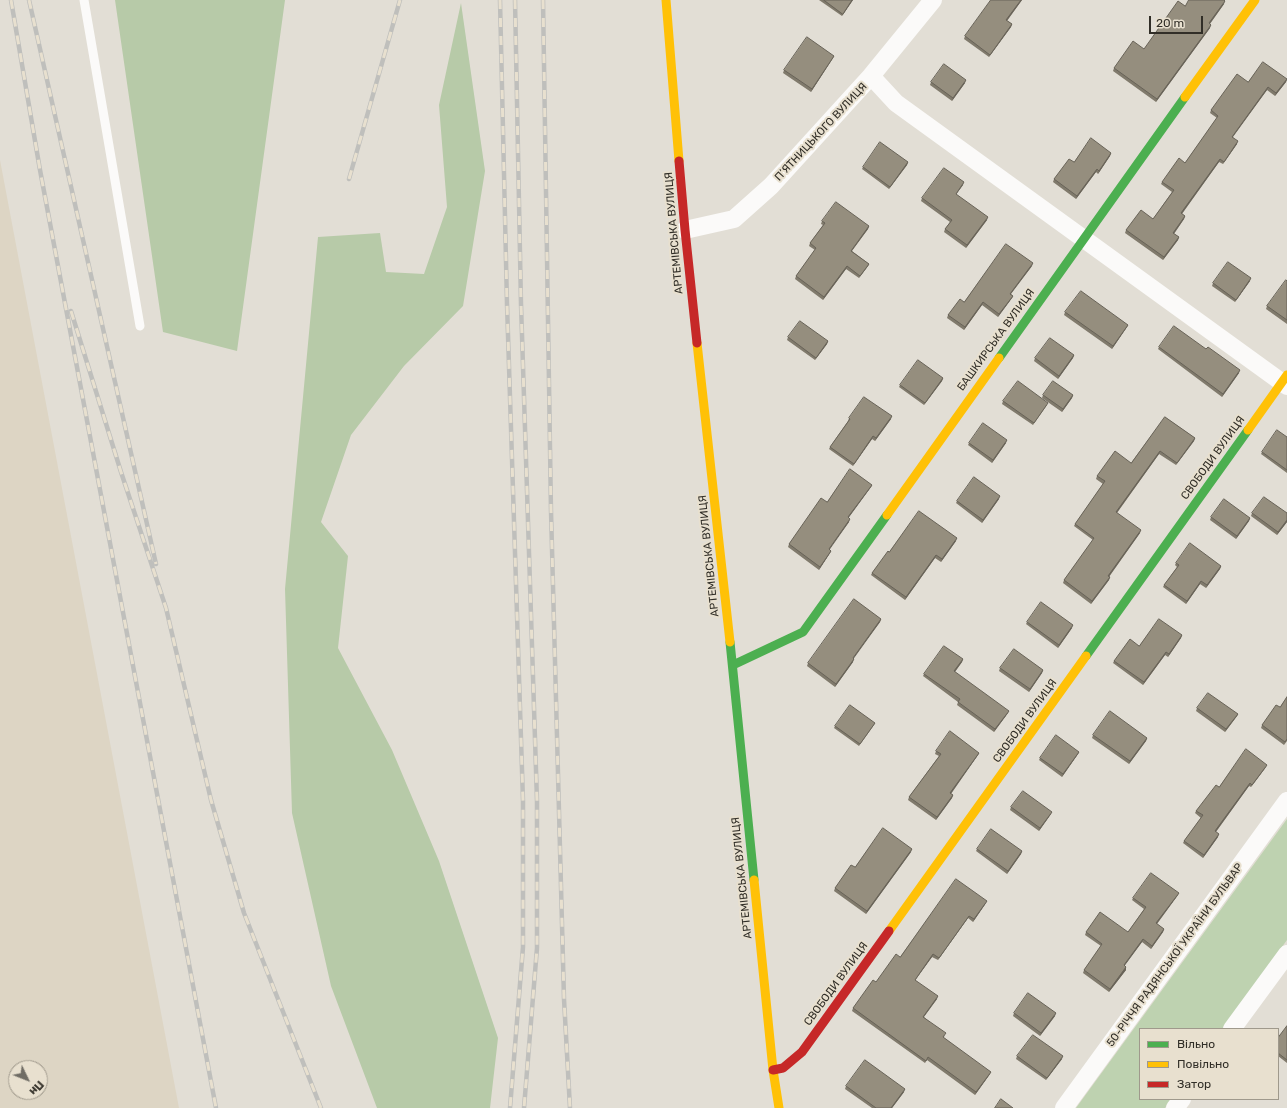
<!DOCTYPE html>
<meta charset="utf-8">
<style>
body{margin:0}
#map{position:relative;width:1287px;height:1108px;overflow:hidden;background:#e2ded5;font-family:Rubik,sans-serif}
canvas{display:block}
.legend{position:absolute;left:1139px;top:1028px;width:140px;height:72px;box-sizing:border-box;background:#e8e0cf;border:1px solid #9f998c;margin:0;padding:5px 7px;list-style:none;font-size:12px;color:#312e27}
.legend li{display:flex;align-items:center;gap:8px;height:20px}
.legend b{width:20px;border:1px solid #9f998c}
.north{position:absolute;left:8px;top:1060px;width:40px;height:40px;box-sizing:border-box;background:#e8e0cf;border:1px solid #9f998c;border-radius:50%;rotate:133deg;font-size:11px;font-weight:700;line-height:16px;text-align:center;color:#312e27}
.north::after{content:'';display:block;margin:auto;width:14px;height:18px;background:#6f6c64;clip-path:polygon(50% 0,100% 100%,50% 72%,0 100%)}
.scale{position:absolute;left:1149px;top:16px;width:54px;height:18px;box-sizing:border-box;border:2px solid #312e27;border-top:0;padding-left:5px;font-size:12px;line-height:14px;white-space:nowrap;color:#312e27;-webkit-text-stroke:3px #e8e0cf;paint-order:stroke}
</style>
<div id="map">
<canvas width="1287" height="1108"></canvas>
<ul class="legend">
<li><b style="height:5px;background:#4caf50"></b>Вільно</li>
<li><b style="height:5px;background:#ffc107"></b>Повільно</li>
<li><b style="height:5px;background:#c62828"></b>Затор</li>
</ul>
<div class="north">Пн</div>
<div class="scale">20 m</div>
</div>
<script>
const context = document.querySelector('canvas').getContext('2d');
context.lineJoin = 'round';
function fillPath(path, color) { context.fillStyle = color; context.fill(path, 'evenodd'); }
function strokePath(path, color, width, dash) { context.strokeStyle = color; context.lineWidth = width; context.lineCap = dash ? 'butt' : 'round'; context.setLineDash(dash || []); context.stroke(path); }
function label(font, color, halo, rows, align = 'center') {
  context.font = font + ' Rubik,sans-serif'; context.lineWidth = 4; context.setLineDash([]); context.textBaseline = 'middle'; context.strokeStyle = halo; context.fillStyle = color; for (const [text, x, y, turn = 0] of rows) {
    context.save(); context.translate(x, y); context.rotate((+turn || 0) * Math.PI / 180); context.textAlign = isNaN(turn) ? turn : align; if (halo) context.strokeText(text, 0, 0); context.fillText(text, 0, 0); context.restore();
  }
}
fillPath(new Path2D(`
 M 0,160 L 179,1108 L 0,1108 ZM 16,1068 L 40,1068 L 40,1092 L 16,1092 Z`), '#ddd5c4');
fillPath(new Path2D(`
 M 1287,819 L 1287,940 L 1222,1029 L 1140,1029 L 1140,1099 L 1171,1099 L 1165,1108 L 1076,1108 Z`), '#bed2b0');
fillPath(new Path2D(`
 M 115,0 L 285,0 L 237,351 L 163,332 Z
 M 461,3 L 485,171 L 463,306 L 404,366 L 351,435 L 321,522 L 348,556 L 338,648 L 392,750 L 439,861 L 498,1038 L 490,1108 L 377,1108 L 331,986 L 292,813 L 285,589 L 318,237 L 380,233 L 386,272 L 424,274 L 447,207 L 439,105 Z`), '#b7caa8');
strokePath(new Path2D(`
 M 84,0 L 140,326`), '#fbfaf9', 9);
strokePath(new Path2D(`
 M 871,76 L 896,103 L 1287,386
 M 685,230 L 734,219 L 771,186 L 871,76 L 933,0
 M 1232,1029 L 1287,954
 M 1064,1108 L 1287,801
 M 1175,1108 L 1182,1099`), '#fbfaf9', 18);
strokePath(new Path2D(`
 M 999,358 L 1185,97
 M 730,642 L 754,880
 M 1086,656 L 1248,430
 M 733,665 L 803,632 L 887,515`), '#4caf50', 9);
strokePath(new Path2D(`
 M 666,0 L 679,161
 M 1185,97 L 1255,0
 M 697,343 L 730,642
 M 1248,430 L 1287,375
 M 887,515 L 999,358
 M 754,880 L 773,1070 L 779,1108
 M 889,931 L 1086,656`), '#ffc107', 9);
strokePath(new Path2D(`
 M 679,161 L 685,230 L 697,343
 M 773,1070 L 783,1068 L 802,1052 L 889,931`), '#c62828', 9);
const rail = new Path2D(`
 M 11,0 L 40,170 L 216,1108
 M 29,0 L 156,564
 M 500,0 L 507,304 L 523,801 L 523,947 L 510,1108
 M 515,0 L 521,304 L 537,801 L 537,948 L 524,1108
 M 543,0 L 551,511 L 564,999 L 570,1108
 M 349,179 L 400,0
 M 71,311 L 121,472 L 166,608 L 211,800 L 244,913 L 321,1108`);
strokePath(rail, '#bfbfbc', 4.5);
strokePath(rail, '#e8e0cf', 3, [9]);
fillPath(new Path2D(`
 M 819,0 L 853,0 L 842,16 Z
 M 991,0 L 1022,0 L 1007,21 L 1012,24 L 1011,27 L 989,57 L 964,39 L 965,36 Z
 M 1224,4 L 1210,24 L 1210,28 L 1156,102 L 1113,71 L 1114,68 L 1144,49 L 1185,6 Z
 M 834,56 L 833,58 L 811,92 L 783,73 L 784,70 Z
 M 1287,79 L 1286,82 L 1275,96 L 1267,90 L 1233,137 L 1237,144 L 1223,164 L 1219,162 L 1182,214 L 1185,216 L 1184,219 L 1174,234 L 1179,237 L 1178,240 L 1163,260 L 1125,233 L 1126,230 L 1153,219 L 1172,192 L 1161,184 L 1162,182 L 1185,163 L 1217,118 L 1210,113 L 1211,110 L 1248,82 Z
 M 931,82 L 965,83 L 952,101 L 930,85 Z
 M 1111,153 L 1110,156 L 1098,174 L 1096,172 L 1076,199 L 1053,182 L 1054,179 L 1074,162 Z
 M 908,162 L 907,165 L 889,189 L 862,169 L 863,167 Z
 M 963,185 L 956,194 L 987,220 L 966,248 L 944,232 L 945,229 L 950,222 L 921,201 L 922,198 Z
 M 822,221 L 869,226 L 868,229 L 852,251 L 869,264 L 868,266 L 859,278 L 846,269 L 823,300 L 795,279 L 796,276 L 815,250 L 809,246 L 810,243 L 823,225 L 821,224 Z
 M 1032,266 L 1011,294 L 1013,296 L 1012,298 L 998,317 L 982,305 L 964,330 L 947,318 L 948,315 L 964,302 Z
 M 1250,281 L 1235,302 L 1212,286 L 1213,283 Z
 M 1287,281 L 1287,324 L 1266,309 L 1267,306 Z
 M 1065,312 L 1128,325 L 1127,327 L 1112,349 L 1064,315 Z
 M 788,337 L 828,341 L 827,344 L 815,360 L 787,340 Z
 M 1159,347 L 1239,373 L 1222,397 L 1158,349 Z
 M 1074,355 L 1073,358 L 1058,379 L 1034,361 L 1035,358 Z
 M 943,378 L 942,381 L 924,405 L 899,387 L 900,385 Z
 M 1043,395 L 1073,395 L 1072,398 L 1062,412 L 1042,398 Z
 M 1003,401 L 1047,405 L 1033,425 L 1002,404 Z
 M 1165,417 L 1195,438 L 1194,441 L 1176,465 L 1159,454 L 1117,513 L 1140,533 L 1109,577 L 1110,577 L 1109,580 L 1091,604 L 1063,583 L 1064,580 L 1093,540 L 1074,526 L 1075,524 L 1103,484 L 1096,479 L 1097,476 L 1131,463 Z
 M 849,418 L 891,419 L 875,441 L 872,439 L 853,466 L 829,449 L 830,447 L 848,421 Z
 M 1287,437 L 1287,473 L 1261,454 L 1262,452 Z
 M 969,443 L 1006,443 L 992,463 L 968,445 Z
 M 872,485 L 871,487 L 848,518 L 849,522 L 829,549 L 831,551 L 830,553 L 819,570 L 788,547 L 789,544 L 827,502 Z
 M 999,499 L 982,523 L 956,503 L 957,501 Z
 M 1252,513 L 1287,513 L 1287,522 L 1277,535 L 1251,516 Z
 M 1211,517 L 1250,518 L 1249,521 L 1236,539 L 1210,520 Z
 M 956,541 L 941,562 L 935,558 L 905,600 L 871,575 L 872,573 L 889,552 Z
 M 1176,563 L 1221,566 L 1220,569 L 1206,588 L 1200,584 L 1186,604 L 1163,587 L 1164,585 L 1177,567 L 1175,565 Z
 M 881,619 L 880,622 L 853,658 L 853,662 L 835,687 L 807,666 L 808,663 Z
 M 1027,622 L 1072,628 L 1058,648 L 1026,624 Z
 M 1182,635 L 1181,638 L 1168,657 L 1165,655 L 1143,685 L 1113,663 L 1114,661 L 1139,646 Z
 M 963,659 L 962,662 L 955,672 L 1008,713 L 994,732 L 957,705 L 958,702 L 923,676 L 924,674 Z
 M 1000,668 L 1043,670 L 1042,673 L 1029,692 L 999,671 Z
 M 1287,697 L 1287,741 L 1284,745 L 1261,728 L 1262,725 L 1280,707 Z
 M 1197,708 L 1238,714 L 1237,716 L 1225,732 L 1196,711 Z
 M 875,723 L 874,725 L 859,746 L 834,728 L 835,726 Z
 M 1093,735 L 1147,738 L 1146,741 L 1129,764 L 1092,738 Z
 M 936,751 L 979,753 L 978,755 L 951,794 L 953,795 L 952,798 L 936,820 L 908,800 L 909,797 L 939,756 L 935,754 Z
 M 1079,752 L 1078,754 L 1062,777 L 1039,760 L 1040,758 Z
 M 1266,767 L 1251,787 L 1249,786 L 1216,832 L 1218,837 L 1203,858 L 1183,843 L 1184,841 L 1201,818 L 1195,813 L 1196,811 L 1219,787 Z
 M 1011,807 L 1051,814 L 1039,831 L 1010,810 Z
 M 977,849 L 1022,851 L 1021,854 L 1007,874 L 976,851 Z
 M 911,852 L 866,914 L 834,891 L 835,888 L 855,867 Z
 M 1178,895 L 1157,924 L 1164,929 L 1163,932 L 1151,949 L 1142,942 L 1124,966 L 1126,967 L 1126,970 L 1109,992 L 1083,973 L 1084,970 L 1101,946 L 1085,935 L 1086,932 L 1128,932 L 1144,909 L 1132,900 L 1133,898 Z
 M 986,903 L 973,922 L 968,918 L 938,960 L 932,957 L 915,980 L 937,999 L 924,1017 L 945,1036 L 943,1037 L 990,1074 L 975,1095 L 927,1060 L 925,1063 L 852,1011 L 853,1008 L 876,982 L 900,957 Z
 M 1014,1013 L 1055,1016 L 1040,1036 L 1013,1016 Z
 M 1287,1026 L 1287,1063 L 1278,1056 L 1278,1038 Z
 M 1017,1056 L 1062,1059 L 1046,1080 L 1016,1059 Z
 M 846,1086 L 904,1092 L 892,1108 L 872,1108 L 845,1089 Z`), '#807a6c');
fillPath(new Path2D(`
 M 852,0 L 853,0 L 842,16 L 843,14 Z
 M 1021,0 L 1022,0 L 1005,23 L 1006,20 Z
 M 1225,1 L 1224,4 L 1208,26 L 1209,23 Z
 M 1012,24 L 1011,27 L 989,57 L 990,55 Z
 M 1211,25 L 1210,28 L 1156,102 L 1157,99 Z
 M 834,56 L 833,58 L 811,92 L 812,89 Z
 M 1287,79 L 1286,82 L 1275,96 L 1276,93 Z
 M 966,80 L 965,83 L 952,101 L 953,98 Z
 M 1268,87 L 1267,90 L 1231,139 L 1232,137 Z
 M 1238,141 L 1237,144 L 1223,164 L 1224,162 Z
 M 1111,153 L 1110,156 L 1098,174 L 1099,171 Z
 M 1220,159 L 1219,162 L 1180,216 L 1181,213 Z
 M 908,162 L 907,165 L 889,189 L 890,187 Z
 M 1097,169 L 1096,172 L 1076,199 L 1077,196 Z
 M 964,182 L 963,185 L 955,196 L 956,194 Z
 M 1185,216 L 1184,219 L 1172,236 L 1173,233 Z
 M 988,217 L 987,220 L 966,248 L 967,245 Z
 M 869,226 L 868,229 L 850,253 L 851,251 Z
 M 1179,237 L 1178,240 L 1163,260 L 1164,257 Z
 M 1033,263 L 1032,266 L 1009,296 L 1010,294 Z
 M 869,264 L 868,266 L 859,278 L 860,276 Z
 M 847,266 L 846,269 L 823,300 L 824,297 Z
 M 1251,278 L 1250,281 L 1235,302 L 1236,300 Z
 M 1013,296 L 1012,298 L 998,317 L 999,314 Z
 M 983,302 L 982,305 L 964,330 L 965,327 Z
 M 1128,325 L 1127,327 L 1112,349 L 1113,346 Z
 M 828,341 L 827,344 L 815,360 L 816,358 Z
 M 1074,355 L 1073,358 L 1058,379 L 1059,376 Z
 M 1240,370 L 1239,373 L 1222,397 L 1223,394 Z
 M 943,378 L 942,381 L 924,405 L 925,403 Z
 M 1073,395 L 1072,398 L 1062,412 L 1063,409 Z
 M 892,416 L 891,419 L 875,441 L 876,438 Z
 M 873,436 L 872,439 L 853,466 L 854,464 Z
 M 1195,438 L 1194,441 L 1176,465 L 1177,463 Z
 M 1007,440 L 1006,443 L 992,463 L 993,460 Z
 M 1160,451 L 1159,454 L 1115,515 L 1116,512 Z
 M 872,485 L 871,487 L 847,520 L 848,517 Z
 M 1000,496 L 999,499 L 982,523 L 983,520 Z
 M 1250,518 L 1249,521 L 1236,539 L 1237,536 Z
 M 850,519 L 849,522 L 828,552 L 829,549 Z
 M 1287,520 L 1287,522 L 1277,535 L 1278,532 Z
 M 1141,530 L 1140,533 L 1107,579 L 1108,576 Z
 M 957,538 L 956,541 L 941,562 L 942,559 Z
 M 831,551 L 830,553 L 819,570 L 820,567 Z
 M 936,555 L 935,558 L 905,600 L 906,597 Z
 M 1221,566 L 1220,569 L 1206,588 L 1207,585 Z
 M 1110,577 L 1109,580 L 1091,604 L 1092,601 Z
 M 1201,581 L 1200,584 L 1186,604 L 1187,601 Z
 M 881,619 L 880,622 L 852,661 L 853,658 Z
 M 1073,625 L 1072,628 L 1058,648 L 1059,645 Z
 M 1182,635 L 1181,638 L 1168,657 L 1169,654 Z
 M 1166,652 L 1165,655 L 1143,685 L 1144,682 Z
 M 854,659 L 853,662 L 835,687 L 836,684 Z
 M 963,659 L 962,662 L 953,674 L 954,671 Z
 M 1043,670 L 1042,673 L 1029,692 L 1030,689 Z
 M 1009,711 L 1008,713 L 994,732 L 995,729 Z
 M 1238,714 L 1237,716 L 1225,732 L 1226,729 Z
 M 1147,738 L 1146,741 L 1129,764 L 1130,761 Z
 M 1079,752 L 1078,754 L 1062,777 L 1063,774 Z
 M 979,753 L 978,755 L 949,796 L 950,793 Z
 M 1267,765 L 1266,767 L 1251,787 L 1252,785 Z
 M 1250,783 L 1249,786 L 1214,834 L 1215,831 Z
 M 953,795 L 952,798 L 936,820 L 937,817 Z
 M 1052,812 L 1051,814 L 1039,831 L 1040,828 Z
 M 1219,834 L 1218,837 L 1203,858 L 1204,855 Z
 M 912,849 L 911,852 L 866,914 L 867,911 Z
 M 1022,851 L 1021,854 L 1007,874 L 1008,871 Z
 M 1179,893 L 1178,895 L 1155,926 L 1156,923 Z
 M 987,901 L 986,903 L 973,922 L 974,919 Z
 M 969,916 L 968,918 L 938,960 L 939,958 Z
 M 1164,929 L 1163,932 L 1151,949 L 1152,946 Z
 M 1143,939 L 1142,942 L 1123,968 L 1124,965 Z
 M 933,954 L 932,957 L 914,982 L 915,980 Z
 M 1126,967 L 1126,970 L 1109,992 L 1110,989 Z
 M 938,996 L 937,999 L 922,1019 L 923,1017 Z
 M 1056,1013 L 1055,1016 L 1040,1036 L 1041,1033 Z
 M 1063,1056 L 1062,1059 L 1046,1080 L 1047,1078 Z
 M 991,1072 L 990,1074 L 975,1095 L 976,1092 Z
 M 905,1089 L 904,1092 L 892,1108 L 891,1108 Z`), '#686358');
const building = new Path2D(`
 M 824,0 L 852,0 L 843,14 Z
 M 991,0 L 1021,0 L 1006,20 L 1012,24 L 990,55 L 965,36 Z
 M 1189,0 L 1224,0 L 1225,1 L 1209,23 L 1211,25 L 1157,99 L 1114,68 L 1133,41 L 1144,49 L 1178,1 L 1185,6 Z
 M 807,37 L 834,56 L 812,89 L 784,70 Z
 M 1263,62 L 1287,79 L 1276,93 L 1268,87 L 1232,137 L 1238,141 L 1224,162 L 1220,159 L 1181,213 L 1185,216 L 1173,233 L 1179,237 L 1164,257 L 1126,230 L 1141,210 L 1153,219 L 1174,190 L 1162,182 L 1179,158 L 1185,163 L 1218,116 L 1211,110 L 1237,74 L 1248,82 Z
 M 944,64 L 966,80 L 953,98 L 931,82 Z
 M 1091,138 L 1111,153 L 1099,171 L 1097,169 L 1077,196 L 1054,179 L 1069,159 L 1074,162 Z
 M 880,142 L 908,162 L 890,187 L 863,167 Z
 M 944,168 L 964,182 L 956,194 L 988,217 L 967,245 L 945,229 L 952,220 L 922,198 Z
 M 836,202 L 869,226 L 851,251 L 869,264 L 860,276 L 847,266 L 824,297 L 796,276 L 816,248 L 810,243 L 825,223 L 822,221 Z
 M 1006,244 L 1033,263 L 1010,294 L 1013,296 L 999,314 L 983,302 L 965,327 L 948,315 L 960,299 L 964,302 Z
 M 1228,262 L 1251,278 L 1236,300 L 1213,283 Z
 M 1286,280 L 1287,281 L 1287,320 L 1267,306 Z
 M 1081,291 L 1128,325 L 1113,346 L 1065,312 Z
 M 800,321 L 828,341 L 816,358 L 788,337 Z
 M 1174,326 L 1206,349 L 1208,347 L 1240,370 L 1223,394 L 1159,347 Z
 M 1050,338 L 1074,355 L 1059,376 L 1035,358 Z
 M 918,360 L 943,378 L 925,403 L 900,385 Z
 M 1018,381 L 1048,403 L 1034,423 L 1003,401 Z
 M 1053,381 L 1073,395 L 1063,409 L 1043,395 Z
 M 864,397 L 892,416 L 876,438 L 873,436 L 854,464 L 830,447 L 850,419 L 849,418 Z
 M 1165,417 L 1195,438 L 1177,463 L 1160,451 L 1116,512 L 1141,530 L 1108,576 L 1110,577 L 1092,601 L 1064,580 L 1094,538 L 1075,524 L 1105,481 L 1097,476 L 1115,451 L 1131,463 Z
 M 983,423 L 1007,440 L 993,460 L 969,443 Z
 M 1277,430 L 1287,437 L 1287,470 L 1262,452 Z
 M 850,469 L 872,485 L 848,517 L 850,519 L 829,549 L 831,551 L 820,567 L 789,544 L 821,498 L 827,502 Z
 M 974,477 L 1000,496 L 983,520 L 957,501 Z
 M 1264,497 L 1287,513 L 1287,520 L 1278,532 L 1252,513 Z
 M 1224,499 L 1250,518 L 1237,536 L 1211,517 Z
 M 919,511 L 957,538 L 942,559 L 936,555 L 906,597 L 872,573 L 888,551 L 889,552 Z
 M 1190,543 L 1221,566 L 1207,585 L 1201,581 L 1187,601 L 1164,585 L 1179,565 L 1176,563 Z
 M 854,599 L 881,619 L 853,658 L 854,659 L 836,684 L 808,663 Z
 M 1041,602 L 1073,625 L 1059,645 L 1027,622 Z
 M 1159,619 L 1182,635 L 1169,654 L 1166,652 L 1144,682 L 1114,661 L 1130,639 L 1139,646 Z
 M 944,646 L 963,659 L 954,671 L 1009,711 L 995,729 L 958,702 L 960,699 L 924,674 Z
 M 1014,649 L 1043,670 L 1030,689 L 1000,668 Z
 M 1208,693 L 1238,714 L 1226,729 L 1197,708 Z
 M 1287,697 L 1287,739 L 1285,742 L 1262,725 L 1276,705 L 1280,707 Z
 M 850,705 L 875,723 L 860,744 L 835,726 Z
 M 1110,711 L 1147,738 L 1130,761 L 1093,735 Z
 M 950,731 L 979,753 L 950,793 L 953,795 L 937,817 L 909,797 L 941,754 L 936,751 Z
 M 1056,735 L 1079,752 L 1063,774 L 1040,758 Z
 M 1246,749 L 1267,765 L 1252,785 L 1250,783 L 1215,831 L 1219,834 L 1204,855 L 1184,841 L 1203,815 L 1196,811 L 1216,785 L 1219,787 Z
 M 1023,791 L 1052,812 L 1040,828 L 1011,807 Z
 M 883,828 L 912,849 L 867,911 L 835,888 L 851,865 L 855,867 Z
 M 991,829 L 1022,851 L 1008,871 L 977,849 Z
 M 1151,873 L 1179,893 L 1156,923 L 1164,929 L 1152,946 L 1143,939 L 1124,965 L 1126,967 L 1110,989 L 1084,970 L 1102,944 L 1086,932 L 1100,912 L 1128,932 L 1146,907 L 1133,898 Z
 M 956,879 L 987,901 L 974,919 L 969,916 L 939,958 L 933,954 L 915,980 L 938,996 L 923,1017 L 946,1033 L 943,1037 L 991,1072 L 976,1092 L 928,1057 L 926,1061 L 853,1008 L 873,980 L 876,982 L 896,954 L 900,957 Z
 M 1028,993 L 1056,1013 L 1041,1033 L 1014,1013 Z
 M 1287,1026 L 1287,1060 L 1278,1053 L 1278,1038 Z
 M 1033,1035 L 1063,1056 L 1047,1078 L 1017,1056 Z
 M 865,1060 L 905,1089 L 891,1108 L 876,1108 L 846,1086 Z
 M 1001,1099 L 1013,1108 L 995,1108 Z`);
fillPath(building, '#958e7e');
strokePath(building, '#686358', 1);
label('11px', '#312e27', '#e8e0cf', [
 ["П’ЯТНИЦЬКОГО ВУЛИЦЯ",821,132,-47],
 ["АРТЕМІВСЬКА ВУЛИЦЯ",674,233,-95],
 ["БАШКИРСЬКА ВУЛИЦЯ",996,340,-54],
 ["СВОБОДИ ВУЛИЦЯ",1213,458,-54],
 ["АРТЕМІВСЬКА ВУЛИЦЯ",709,556,-96],
 ["СВОБОДИ ВУЛИЦЯ",1025,721,-54],
 ["АРТЕМІВСЬКА ВУЛИЦЯ",742,878,-96],
 ["50-РІЧЧЯ РАДЯНСЬКОЇ УКРАЇНИ БУЛЬВАР",1175,955,-54],
 ["СВОБОДИ ВУЛИЦЯ",836,984,-54]
]);
</script>
